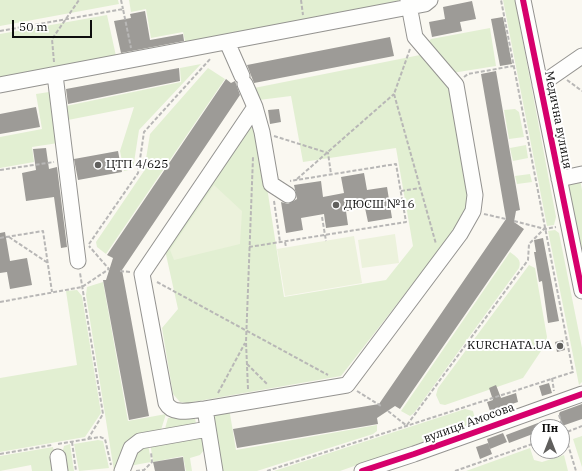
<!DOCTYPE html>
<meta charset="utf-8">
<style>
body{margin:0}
#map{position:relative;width:582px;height:471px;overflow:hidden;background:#faf8f1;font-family:"IBM Plex Serif",serif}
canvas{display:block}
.north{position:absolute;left:530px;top:419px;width:40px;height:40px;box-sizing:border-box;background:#fff;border:1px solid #9e9e9e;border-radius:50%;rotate:0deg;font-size:11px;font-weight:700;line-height:16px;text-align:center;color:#0d0d0d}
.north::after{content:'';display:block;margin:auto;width:14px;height:18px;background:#605f5d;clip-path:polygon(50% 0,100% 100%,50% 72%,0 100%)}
.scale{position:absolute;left:12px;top:20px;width:80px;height:18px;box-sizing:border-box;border:2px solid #0d0d0d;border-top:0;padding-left:5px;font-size:12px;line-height:14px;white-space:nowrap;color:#0d0d0d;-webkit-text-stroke:3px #fff;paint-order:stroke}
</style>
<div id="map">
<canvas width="582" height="471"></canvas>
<div class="north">Пн</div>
<div class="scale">50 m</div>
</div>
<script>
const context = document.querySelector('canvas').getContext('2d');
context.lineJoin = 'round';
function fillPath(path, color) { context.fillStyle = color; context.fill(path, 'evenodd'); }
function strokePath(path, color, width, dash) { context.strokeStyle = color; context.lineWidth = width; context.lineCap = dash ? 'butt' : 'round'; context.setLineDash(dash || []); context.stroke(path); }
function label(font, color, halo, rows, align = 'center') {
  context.font = font + ' "IBM Plex Serif",serif'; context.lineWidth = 4; context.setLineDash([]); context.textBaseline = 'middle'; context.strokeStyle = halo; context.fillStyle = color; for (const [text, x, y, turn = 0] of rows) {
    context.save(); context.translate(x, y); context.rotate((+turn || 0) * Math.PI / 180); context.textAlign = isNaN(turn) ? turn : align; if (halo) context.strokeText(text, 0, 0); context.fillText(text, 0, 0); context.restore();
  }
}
fillPath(new Path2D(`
 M 0,0 L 118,0 L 119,4 L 0,26 Z
 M 129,0 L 402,0 L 403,2 L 186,45 L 183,32 L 151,38 L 146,9 L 131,12 Z
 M 503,0 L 515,0 L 556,217 L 554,225 L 547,226 Z
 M 107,15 L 116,56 L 0,77 L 0,34 Z
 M 490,28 L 496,66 L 452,73 L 428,42 L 431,39 Z
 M 420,55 L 453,92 L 470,194 L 464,218 L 341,376 L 187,403 L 180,402 L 173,394 L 162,328 L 178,309 L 165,250 L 256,116 L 284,297 L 386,280 L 413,246 L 396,148 L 303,162 L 291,96 L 259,100 L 254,88 Z
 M 201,64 L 139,130 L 133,169 L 124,171 L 120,151 L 134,107 L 68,120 L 66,106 L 181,82 L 180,68 Z
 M 208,68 L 225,79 L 106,254 L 97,247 L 96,242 L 144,171 L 150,134 Z
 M 49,92 L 58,143 L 32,147 L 34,162 L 0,168 L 0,137 L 42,129 L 36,94 Z
 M 515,109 L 519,112 L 524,137 L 509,139 L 504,110 Z
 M 526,145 L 528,158 L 513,161 L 510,148 Z
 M 530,174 L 532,182 L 517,184 L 515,176 Z
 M 580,179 L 582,190 L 582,259 L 567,184 Z
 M 555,230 L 559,233 L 582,348 L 582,382 L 579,385 L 548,231 Z
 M 510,252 C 516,257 522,259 519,268 L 414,413 L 410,416 L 401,411 Z
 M 529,265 L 535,268 L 547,337 L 545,345 L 523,378 L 445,405 L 440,404 L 436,395 L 438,388 Z
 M 103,282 L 128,421 L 166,414 L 160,433 L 141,436 L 120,471 L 114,471 L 86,295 L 87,287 Z
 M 77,290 L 82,296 L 101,413 L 85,437 L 0,452 L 0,378 L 77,365 L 66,291 Z
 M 229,408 L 236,450 L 377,425 L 377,431 L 373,434 L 257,471 L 222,471 L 213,422 L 215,413 Z
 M 465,409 L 473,411 L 475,419 L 471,425 L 340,471 L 274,471 Z
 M 190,415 L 195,418 L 196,424 L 164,432 L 168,418 Z
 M 198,436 L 203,440 L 204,450 L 200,455 L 190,458 L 192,471 L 186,471 L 183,456 L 153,462 L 150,442 Z
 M 582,436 L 582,467 L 573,439 Z
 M 98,440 L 103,441 L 109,468 L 79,471 L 74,444 Z
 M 148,443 L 151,462 L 129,466 L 129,459 Z
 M 70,444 L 74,471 L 65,471 L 62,454 L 64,446 Z
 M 53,447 L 57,471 L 32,471 L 31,465 L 0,471 L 0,456 Z
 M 530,448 L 534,460 L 542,462 L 564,455 L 568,471 L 466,471 Z`), '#e2efd2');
fillPath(new Path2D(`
 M 214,185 L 242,211 L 240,244 L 174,260 L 170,250 Z
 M 395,234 L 399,263 L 362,268 L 358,240 Z
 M 354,236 L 362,283 L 285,296 L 277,249 Z`), '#ecf2dc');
fillPath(new Path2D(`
 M 472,1 L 476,19 L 460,22 L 462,31 L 432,37 L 429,22 L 445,19 L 443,7 Z
 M 145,11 L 150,40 L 183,34 L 184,41 L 121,53 L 114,21 L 131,18 L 130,14 Z
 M 503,17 L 512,64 L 500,66 L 491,19 Z
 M 390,37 L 394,56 L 254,83 L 247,65 Z
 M 179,68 L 180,81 L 68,104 L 66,89 Z
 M 496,71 L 520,210 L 516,211 L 514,222 L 524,229 L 400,409 L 395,406 L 377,418 L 378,424 L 237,448 L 233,429 L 379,404 L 506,219 L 481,74 Z
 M 226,79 L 231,83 L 235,81 L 240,95 L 122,270 L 149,416 L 129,420 L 103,280 L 106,280 L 113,258 L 107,255 Z
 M 36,107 L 40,127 L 0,134 L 0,114 Z
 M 279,109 L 281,122 L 270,124 L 268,110 Z
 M 46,148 L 49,169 L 57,167 L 67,247 L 61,248 L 54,197 L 26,201 L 22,173 L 36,170 L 33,149 Z
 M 118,151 L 122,172 L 78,180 L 74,159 Z
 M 364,173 L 367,190 L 387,187 L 392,218 L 368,222 L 365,208 L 346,211 L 348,225 L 326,228 L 324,214 L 301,218 L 303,230 L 286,233 L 281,202 L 288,204 L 297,199 L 294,185 L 321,181 L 323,197 L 344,193 L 341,177 Z
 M 5,232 L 10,261 L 27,258 L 32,285 L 10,289 L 7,272 L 0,273 L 0,233 Z
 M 543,238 L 559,321 L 548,323 L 542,281 L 539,282 L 534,252 L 536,252 L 534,240 Z
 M 563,340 L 565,350 L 557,352 L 555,342 Z
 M 549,383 L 552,393 L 542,396 L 539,386 Z
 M 496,385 L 501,398 L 516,393 L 518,402 L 490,411 L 487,402 L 493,400 L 489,388 Z
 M 582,404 L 582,419 L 562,426 L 559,414 L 560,412 Z
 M 538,423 L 538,432 L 509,443 L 506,435 Z
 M 503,433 L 507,442 L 490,449 L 487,439 Z
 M 488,443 L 492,454 L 480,459 L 476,447 Z
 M 183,457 L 185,471 L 155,471 L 153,462 Z`), '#9d9b97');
const minor = new Path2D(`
 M 523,0 L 582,291
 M 227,42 L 242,76
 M 55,75 L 78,261
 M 0,85 L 425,4 L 430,0
 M 540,85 L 582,56
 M 255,107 L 262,132 L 271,184 L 288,195
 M 559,179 L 582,174
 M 205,409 C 192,410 173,416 166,403 L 142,274 L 255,107 L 245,84
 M 58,457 L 60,471
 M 122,471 L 131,448 L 140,441 L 208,429
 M 215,471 L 205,409 L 347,385 L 460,234 L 473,211 L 475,195 L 456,85 L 415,37 L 408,0
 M 362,471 L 414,454 L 582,394`);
strokePath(minor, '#949390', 17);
strokePath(new Path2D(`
 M 121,0 L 123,9
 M 301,0 L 303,15
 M 0,31 L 123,9 L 131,48
 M 410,49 L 394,94 L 436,244
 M 54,62 L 52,39 L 79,0
 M 464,77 L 468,74 L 513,66
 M 567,80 L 582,91
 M 274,136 L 328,153 L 331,174
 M 0,170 L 54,162
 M 297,179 L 394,94
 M 401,191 L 420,188
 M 274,201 L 280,242
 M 484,214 L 506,219
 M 322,217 L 326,241
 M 514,221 L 545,229 L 556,227
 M 9,237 L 48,263
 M 0,238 L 43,231 L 52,292
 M 285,242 L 286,247
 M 89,244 L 138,173 L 144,132 L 211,58
 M 249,247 L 406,222 L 396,164 L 290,181
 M 120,271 L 130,272
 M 157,282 L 328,375
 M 0,302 L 82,287 L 109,269 L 89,246
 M 247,364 L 268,385
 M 552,378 L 554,391
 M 248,389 L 246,342 L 253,157
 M 357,391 L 381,406
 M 218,393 L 245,343
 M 388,411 L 407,426
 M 559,415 L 576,471
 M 407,425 L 528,260 L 529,244 L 544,229
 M 562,434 L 582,426
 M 88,439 L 100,437 L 105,439 L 111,465
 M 72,442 L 76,471
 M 58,444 L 88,439 L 103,414 L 80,273
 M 0,454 L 52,445
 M 136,471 L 144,470 L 152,462 L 151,452
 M 267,471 L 573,372 L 501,0
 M 455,471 L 538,442`), '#b8b7b6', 2, [4, 2]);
strokePath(minor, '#fefefd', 15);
strokePath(new Path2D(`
 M 523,0 L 582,291
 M 362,471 L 414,454 L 582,394`), '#d6006c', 6);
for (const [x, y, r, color] of [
 [98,165,4,"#605f5d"],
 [336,205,4,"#605f5d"],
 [560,346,4,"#605f5d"]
]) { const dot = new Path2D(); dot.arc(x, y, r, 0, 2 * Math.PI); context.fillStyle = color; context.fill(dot); strokePath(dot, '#fff', 1.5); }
label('12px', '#0d0d0d', '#fff', [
 ["Медична вулиця",558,120,79],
 ["вулиця Амосова",469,423,-20]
]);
label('12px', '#0d0d0d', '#fff', [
 ["ЦТП 4/625",106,165],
 ["ДЮСШ №16",344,205],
 ["KURCHATA.UA",552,346,"right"]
], 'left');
</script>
